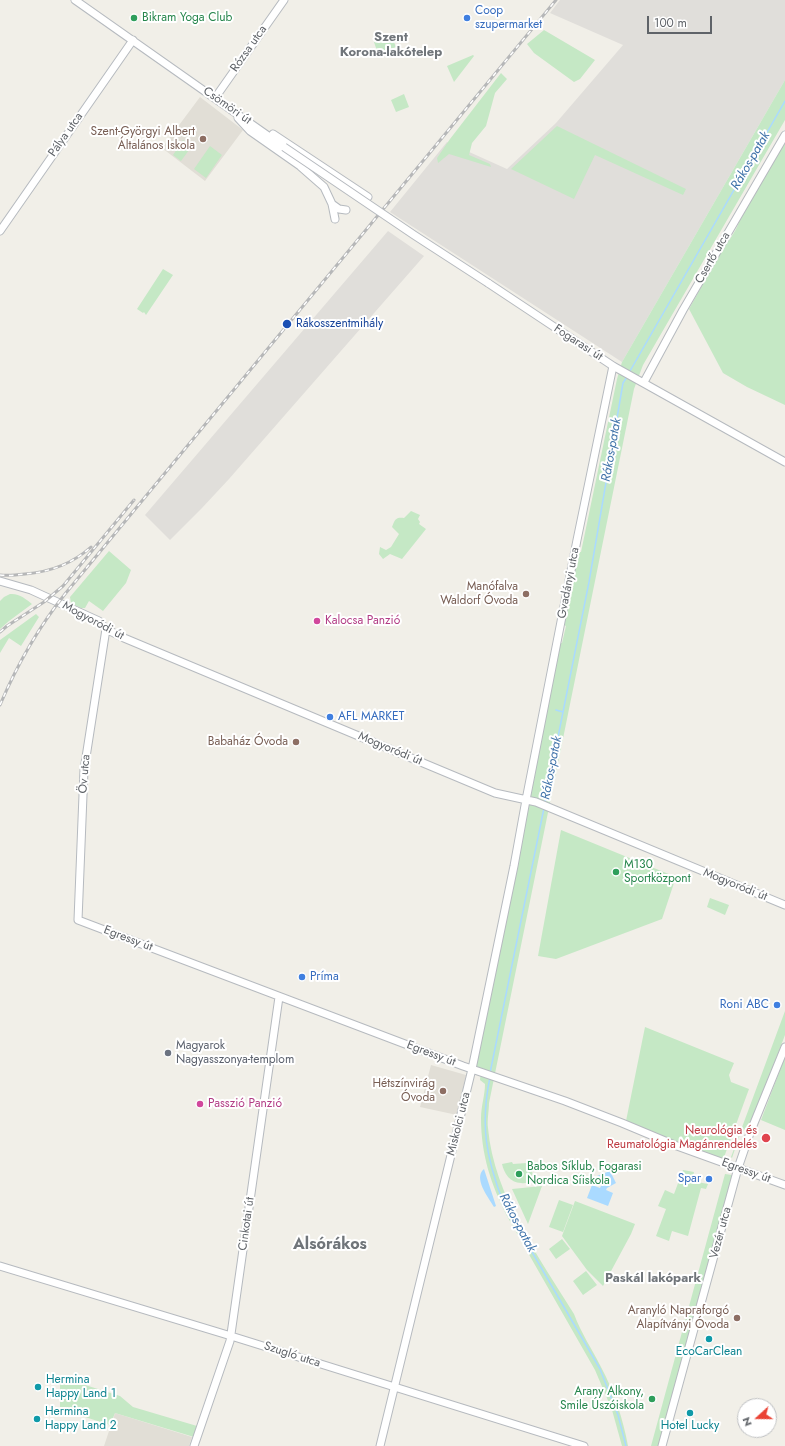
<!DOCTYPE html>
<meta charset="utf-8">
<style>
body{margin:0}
#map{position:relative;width:785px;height:1446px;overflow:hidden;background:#f1efe8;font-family:Jost,sans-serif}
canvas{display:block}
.north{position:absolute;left:737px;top:1398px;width:40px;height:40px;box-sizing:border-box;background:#fff;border:1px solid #bfc1c3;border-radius:50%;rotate:249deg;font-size:11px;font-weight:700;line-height:16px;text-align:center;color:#5f6368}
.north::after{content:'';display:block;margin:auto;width:14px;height:18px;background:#ea4335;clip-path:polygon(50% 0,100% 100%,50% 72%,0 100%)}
.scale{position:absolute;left:647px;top:16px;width:65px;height:18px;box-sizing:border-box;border:2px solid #5f6368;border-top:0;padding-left:5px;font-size:12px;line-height:14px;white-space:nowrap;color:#5f6368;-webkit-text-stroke:3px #fff;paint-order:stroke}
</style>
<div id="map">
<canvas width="785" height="1446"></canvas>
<div class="north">N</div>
<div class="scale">100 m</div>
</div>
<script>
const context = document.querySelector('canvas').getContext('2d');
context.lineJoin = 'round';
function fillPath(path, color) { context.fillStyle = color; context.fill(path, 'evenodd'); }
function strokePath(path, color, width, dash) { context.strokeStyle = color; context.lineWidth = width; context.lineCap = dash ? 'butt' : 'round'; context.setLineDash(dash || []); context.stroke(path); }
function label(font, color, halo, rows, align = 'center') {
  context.font = font + ' Jost,sans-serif'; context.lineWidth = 4; context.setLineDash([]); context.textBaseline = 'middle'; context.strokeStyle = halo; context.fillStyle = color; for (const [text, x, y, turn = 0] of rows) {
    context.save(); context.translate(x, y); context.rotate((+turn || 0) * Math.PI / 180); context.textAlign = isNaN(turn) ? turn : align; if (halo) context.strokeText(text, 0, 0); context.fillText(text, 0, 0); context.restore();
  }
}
fillPath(new Path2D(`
 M 560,0 L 785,0 L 785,80 L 622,362 L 390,212 L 447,142 L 507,169 L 556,123 L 623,45 L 550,13 Z
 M 388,231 L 424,256 L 229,479 L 202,508 L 170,540 L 145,515 Z`), '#e0deda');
fillPath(new Path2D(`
 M 200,97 L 243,130 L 205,181 L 162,148 Z
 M 431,1065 L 466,1075 L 457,1115 L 420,1107 Z
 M 115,1413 L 192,1437 L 189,1446 L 104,1446 Z`), '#e1ded6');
fillPath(new Path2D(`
 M 544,30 L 595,60 L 580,79 L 574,82 L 534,53 L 527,44 Z
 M 391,35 L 396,47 L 378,54 L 374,42 Z
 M 473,55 L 474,56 L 454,82 L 447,66 Z
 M 501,73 L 507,79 L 495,93 L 486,126 L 472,143 L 469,155 L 490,164 L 491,167 L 449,154 L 438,163 L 437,158 L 450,139 Z
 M 785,80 L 785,120 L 643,365 L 634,389 L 489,1103 C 489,1111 487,1120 488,1128 C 494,1196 539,1257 574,1314 C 581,1333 592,1349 601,1367 C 614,1391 623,1419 628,1446 L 622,1446 L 612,1410 L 595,1370 L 507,1216 C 491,1184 481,1155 481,1118 C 481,1106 485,1095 485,1084 L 480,1080 L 481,1069 L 475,1066 L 535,775 L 533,776 L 559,643 L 562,643 L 566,626 L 564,625 L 578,552 L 581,552 L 617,379 L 622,362 Z
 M 404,94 L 409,107 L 396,112 L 391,100 Z
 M 557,126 L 686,189 L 683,195 L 595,155 L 574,199 L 511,169 Z
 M 183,140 L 192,146 L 181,161 L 173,155 Z
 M 785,140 L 785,405 L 747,387 L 723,373 L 689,309 L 725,244 C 734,235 738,226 742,214 Z
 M 210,146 L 222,155 L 206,178 L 194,169 Z
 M 163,269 L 173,275 L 146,315 L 144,312 L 143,313 L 137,309 Z
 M 411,511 L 420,515 L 418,519 L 420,522 L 419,524 L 426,529 L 402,559 L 390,554 L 383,559 L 379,554 L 380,547 L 386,550 L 391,547 L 399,534 L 392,527 C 395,519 396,517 404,518 Z
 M 109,551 L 131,570 L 126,583 L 103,611 L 89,601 L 85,608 L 81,608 L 71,603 L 70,597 Z
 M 10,594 C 19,593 26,599 32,604 L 9,621 L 0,629 L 0,601 L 4,597 Z
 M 36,614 L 39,617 L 21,646 L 9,638 L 0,653 L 0,640 Z
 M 561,830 L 676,877 L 662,919 L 556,959 L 538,956 Z
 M 710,898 L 729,905 L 725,915 L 707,907 Z
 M 785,1011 L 785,1035 L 754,1117 L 739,1137 L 732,1158 L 731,1157 Z
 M 645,1027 L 734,1063 L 729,1075 L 731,1082 L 749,1089 L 723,1160 L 626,1121 Z
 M 785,1057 L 785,1130 L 761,1120 Z
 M 512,1162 L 513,1164 L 540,1162 L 542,1168 L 532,1171 L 534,1181 C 530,1182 525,1184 521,1183 C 510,1183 504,1173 502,1164 Z
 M 683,1170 L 694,1172 L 692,1181 L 708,1184 L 706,1189 L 701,1188 L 688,1236 L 672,1231 L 669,1241 L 656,1236 L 666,1209 L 658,1206 L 665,1190 L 674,1194 Z
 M 725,1174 L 732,1175 L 659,1446 L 651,1446 Z
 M 542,1186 L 528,1224 L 512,1189 Z
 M 559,1200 L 573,1205 L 563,1232 L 549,1227 Z
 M 575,1201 L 635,1224 L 631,1234 L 603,1286 L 587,1270 L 562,1236 Z
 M 562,1239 L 570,1249 L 556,1259 L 549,1249 Z
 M 586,1271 L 597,1285 L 583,1295 L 573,1281 Z
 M 60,1377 L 120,1396 L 133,1407 L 197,1426 L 194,1437 L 115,1413 L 110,1425 L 60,1409 Z`), '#c5e8c5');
fillPath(new Path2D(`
 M 484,1169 L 496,1206 L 494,1207 C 488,1197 473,1178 484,1169 Z
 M 610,1171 L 616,1183 L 607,1188 L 606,1190 L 613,1193 L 608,1206 L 587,1198 L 592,1185 L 600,1188 L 601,1186 L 597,1176 Z`), '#aadaff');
strokePath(new Path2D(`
 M 630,371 L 785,101
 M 556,710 L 563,712
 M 545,802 L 589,582 L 623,383 L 627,377
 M 490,1073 L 544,808
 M 490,1077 C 480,1125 486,1157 503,1202 L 600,1369 L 618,1415 L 626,1446`), '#aadaff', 1.5);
const secondary = new Path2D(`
 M 75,0 L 284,147
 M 215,98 L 284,0
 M 238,118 L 250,131 L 300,166 L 324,187 L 332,204 L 335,219
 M 273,134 L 368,197
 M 332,204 L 339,209 L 346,210
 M 0,231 L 133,40
 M 488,283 L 613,366 L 785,462
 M 644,382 L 683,310 L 785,135
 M 0,581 L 31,590 L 99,621 L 106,629 L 124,638 L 495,793 L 536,802 L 785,905
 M 106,629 L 84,770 L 78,920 L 463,1066 L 565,1101 L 622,1123 L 677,1146 L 785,1185
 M 0,1266 L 231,1336 L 584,1446
 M 194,1446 L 230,1341 L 279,997
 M 380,1446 L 472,1069 L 514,866 L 526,800 L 577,540 L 613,366
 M 662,1446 L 738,1168 L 750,1133 L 785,1047`);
strokePath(secondary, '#b6babf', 9);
strokePath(secondary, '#fff', 7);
const rail = new Path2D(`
 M 0,575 C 8,576 17,575 25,574 C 50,572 72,564 91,547
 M 0,632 L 7,626 L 44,602 L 63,586 L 134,500
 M 0,705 C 17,665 38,628 65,594 L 556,0`);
strokePath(rail, '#b6b7b8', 3);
strokePath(rail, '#fff', 1.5, [4.5]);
const secondaryBridge = new Path2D(`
 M 284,147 L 414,235 L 488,283`);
strokePath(secondaryBridge, '#b6babf', 9, []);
strokePath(secondaryBridge, '#fff', 7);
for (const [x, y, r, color] of [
 [134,18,4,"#2e9e5b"],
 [467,18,4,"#3f7fe0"],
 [203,139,4,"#8d6e63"],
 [287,324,5,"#1a4fb4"],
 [526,594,4,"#8d6e63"],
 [317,621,4,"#d1479c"],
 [330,717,4,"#3f7fe0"],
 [296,742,4,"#8d6e63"],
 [616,872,4,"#2e9e5b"],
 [302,977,4,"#3f7fe0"],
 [777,1005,4,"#3f7fe0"],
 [168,1053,4,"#6b7280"],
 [443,1091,4,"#8d6e63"],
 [200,1104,4,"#d1479c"],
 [766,1138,5,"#e0444e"],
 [519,1174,4,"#2e9e5b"],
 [709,1179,4,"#3f7fe0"],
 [737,1318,4,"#8d6e63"],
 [709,1339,4,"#0f9aa8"],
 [38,1387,4,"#0f9aa8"],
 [652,1399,4,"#2e9e5b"],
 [690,1413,4,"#0f9aa8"],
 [37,1419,4,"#0f9aa8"]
]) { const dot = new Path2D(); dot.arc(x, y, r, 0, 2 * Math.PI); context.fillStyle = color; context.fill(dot); strokePath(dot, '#fff', 1.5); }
label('12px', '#366cbe', '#fff', [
 ["Coop",475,11],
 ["szupermarket",475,25],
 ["AFL MARKET",338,717],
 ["Príma",310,977],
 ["Roni ABC",769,1005,"right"],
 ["Spar",701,1179,"right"]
], 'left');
label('12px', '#27864d', '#fff', [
 ["Bikram Yoga Club",142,18],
 ["M130",624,865],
 ["Sportközpont",624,879],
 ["Babos Síklub, Fogarasi",527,1167],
 ["Nordica Síiskola",527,1181],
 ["Arany Alkony,",644,1392,"right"],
 ["Smile Úszóiskola",644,1406,"right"]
], 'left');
label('12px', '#5f6368', '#fff', [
 ["Rózsa utca",249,49,-55],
 ["Csömöri út",227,106,35],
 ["Pálya utca",66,135,-55],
 ["Csertő utca",713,258,-60],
 ["Fogarasi út",578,343,33],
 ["Gvadányi utca",569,583,-79],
 ["Mogyoródi út",93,621,28],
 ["Mogyoródi út",390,749,23],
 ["Öv utca",85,774,-85],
 ["Mogyoródi út",735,885,22],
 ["Egressy út",128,939,21],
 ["Egressy út",431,1054,21],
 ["Miskolci utca",459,1124,-76],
 ["Egressy út",746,1171,20],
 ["Cinkotai út",247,1224,-82],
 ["Vezér utca",721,1233,-75],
 ["Szugló utca",292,1355,18]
]);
label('12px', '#785e54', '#fff', [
 ["Szent-Györgyi Albert",195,132],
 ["Általános Iskola",195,146],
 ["Manófalva",518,587],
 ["Waldorf Óvoda",518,601],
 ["Babaház Óvoda",288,742],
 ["Hétszínvirág",435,1084],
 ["Óvoda",435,1098],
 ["Aranyló Napraforgó",729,1311],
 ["Alapítványi Óvoda",729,1325]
], 'right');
label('12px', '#164399', '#fff', [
 ["Rákosszentmihály",296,324]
], 'left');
label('12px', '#b23c85', '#fff', [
 ["Kalocsa Panzió",325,621],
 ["Passzió Panzió",208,1104]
], 'left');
label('12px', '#5b616d', '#fff', [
 ["Magyarok",176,1046],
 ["Nagyasszonya-templom",176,1060]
], 'left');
label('12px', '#be3a42', '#fff', [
 ["Neurológia és",757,1131],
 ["Reumatológia Magánrendelés",757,1145]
], 'right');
label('12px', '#0d838f', '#fff', [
 ["EcoCarClean",709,1352],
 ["Hermina",46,1380,"left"],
 ["Happy Land 1",46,1394,"left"],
 ["Hermina",45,1412,"left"],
 ["Happy Land 2",45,1426,"left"],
 ["Hotel Lucky",690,1426]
]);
label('bold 13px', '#70757a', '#fff', [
 ["Szent",391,38],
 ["Korona-lakótelep",391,53],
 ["Paskál lakópark",653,1279]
]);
label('italic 13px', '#4174aa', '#fff', [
 ["Rákos-patak",751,161,-60],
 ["Rákos-patak",612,450,-80],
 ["Rákos-patak",552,768,-79],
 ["Rákos-patak",517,1223,62]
]);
label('bold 16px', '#70757a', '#fff', [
 ["Alsórákos",330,1245]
]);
</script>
